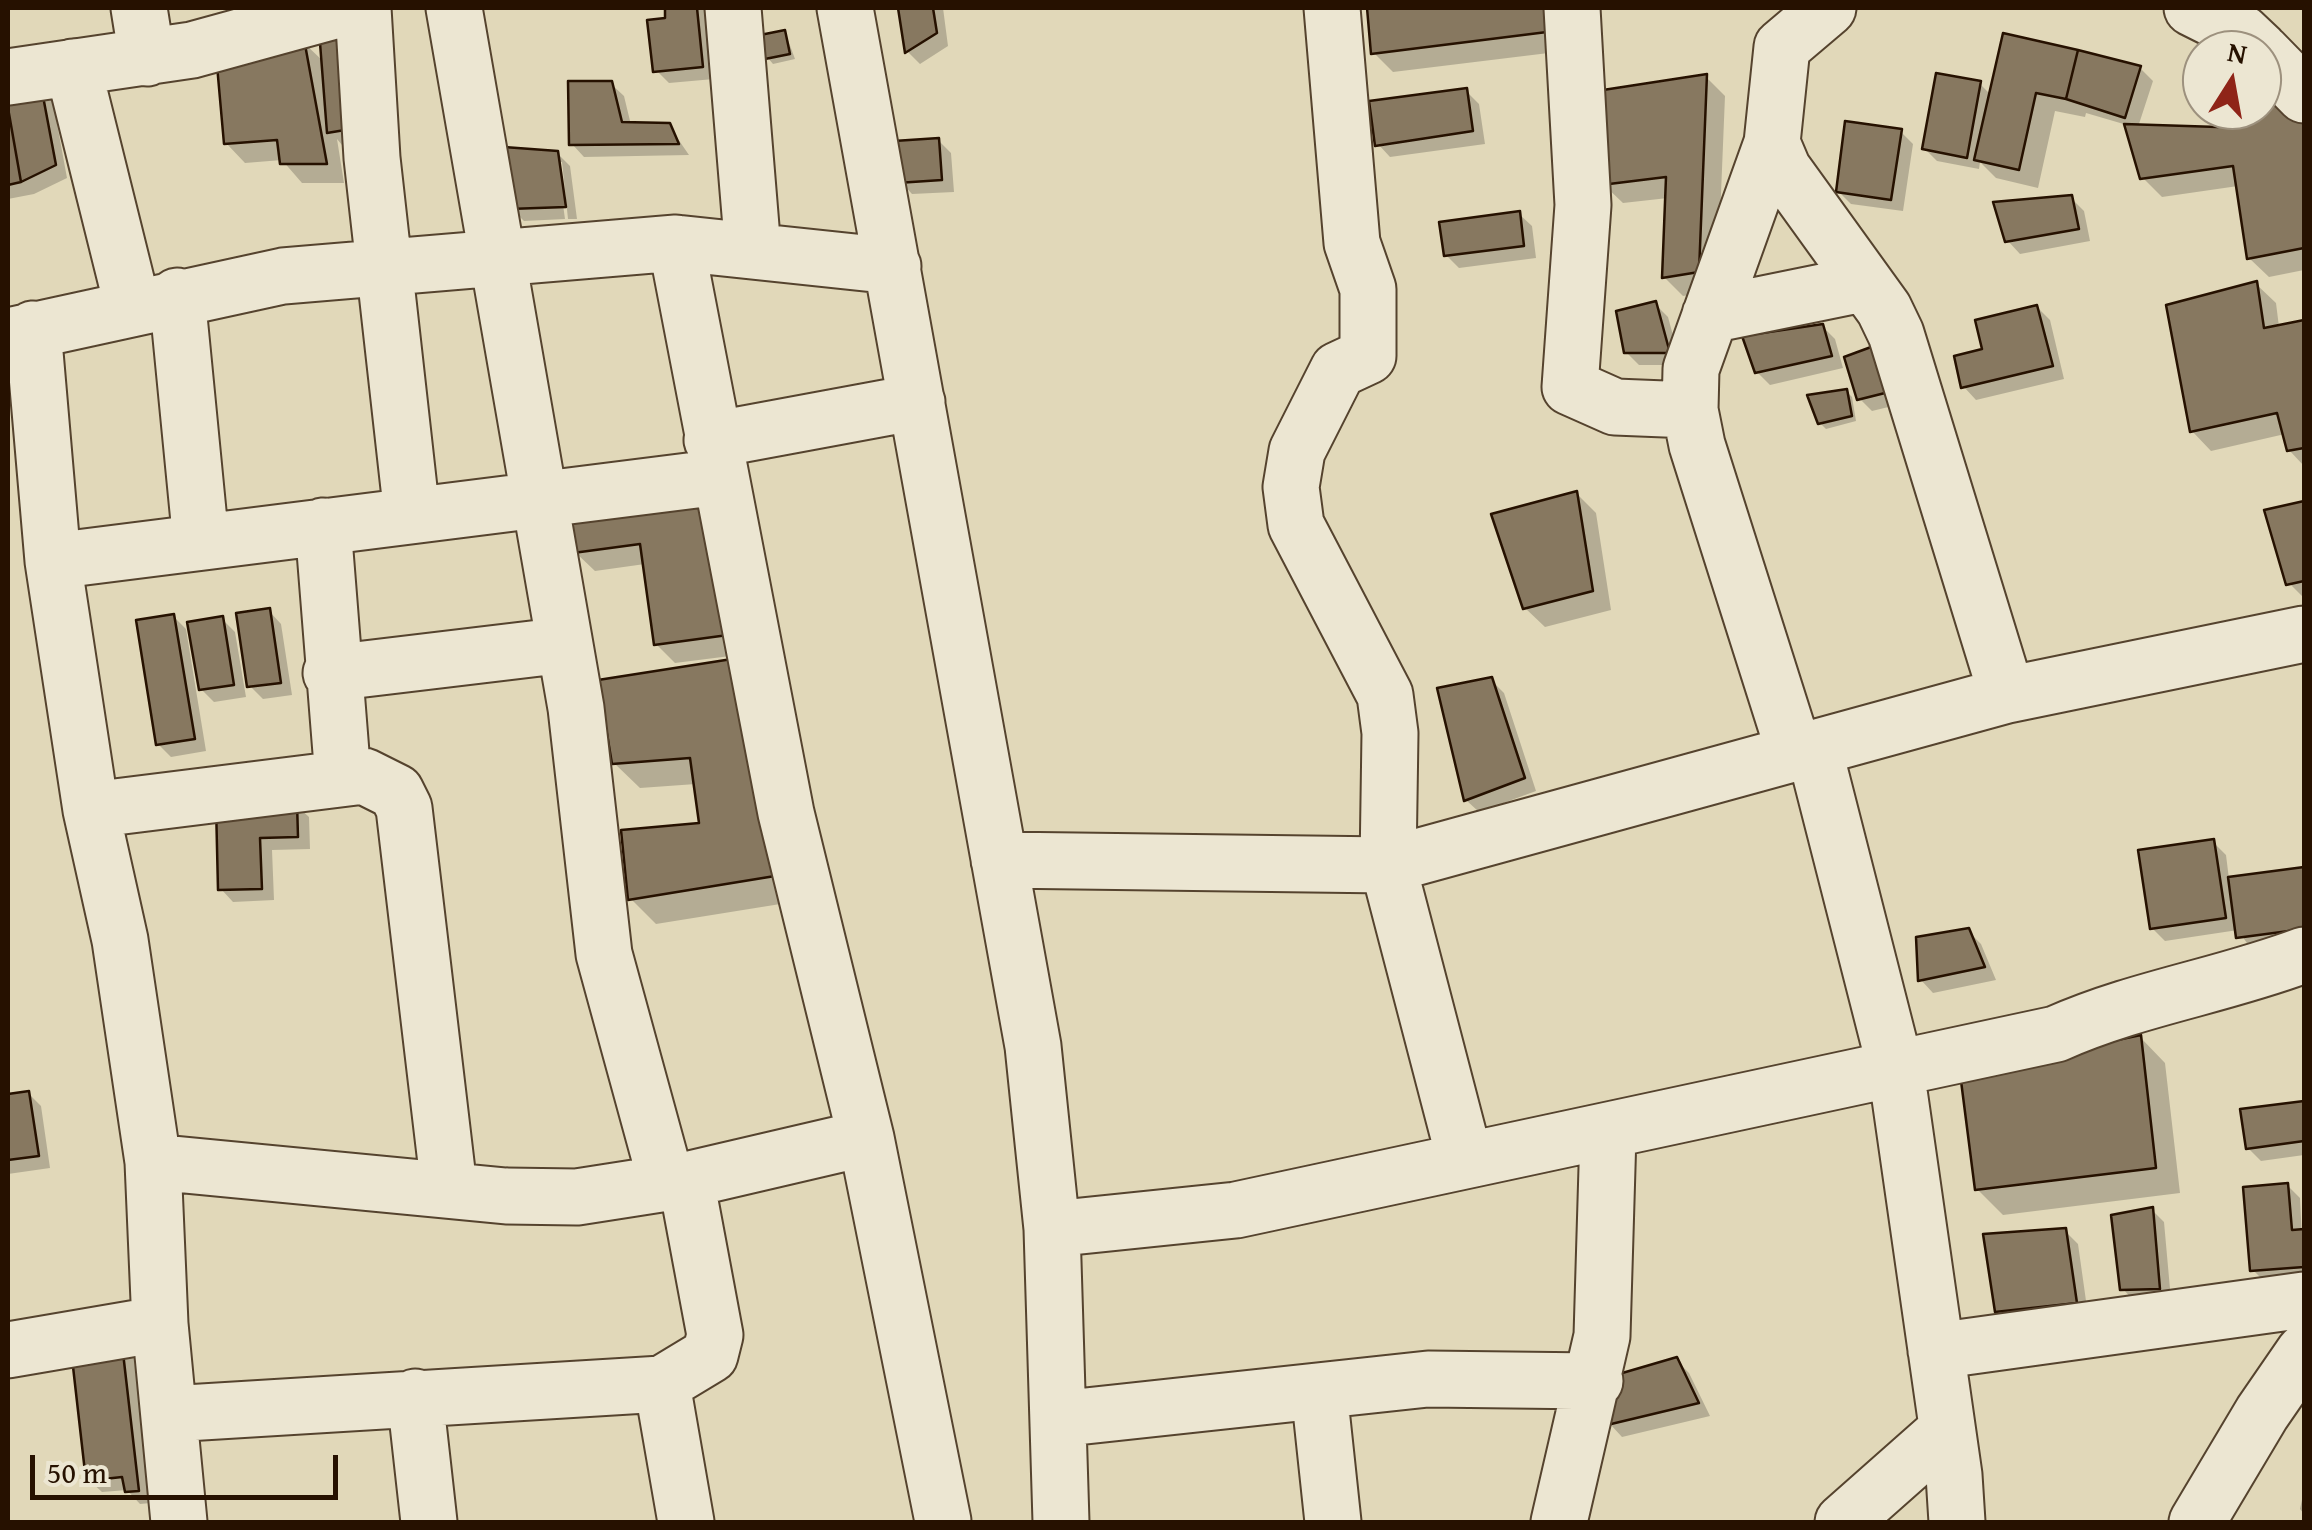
<!DOCTYPE html>
<style>
body{margin:0}
#map{position:relative;width:2312px;height:1530px;overflow:hidden;background:#e1d8b9;font-family:"Gentium Book Plus",serif}
canvas{display:block}
.frame{position:absolute;inset:0;border:10px solid #261100;pointer-events:none}
.north{position:absolute;left:2182px;top:30px;width:100px;height:100px;box-sizing:border-box;background:#ece6d2;border:2px solid #9d917e;border-radius:50%;rotate:11deg;font-size:28px;font-weight:700;line-height:40px;text-align:center;color:#261100}
.north::after{content:'';display:block;margin:auto;width:35px;height:45px;background:#8f2418;clip-path:polygon(50% 0,100% 100%,50% 72%,0 100%)}
.scale{position:absolute;left:30px;top:1455px;width:308px;height:45px;box-sizing:border-box;border:5px solid #261100;border-top:0;padding-left:12px;font-size:30px;line-height:35px;white-space:nowrap;color:#261100;-webkit-text-stroke:8px #ece6d2;paint-order:stroke}
</style>
<div id="map">
<canvas width="2312" height="1530"></canvas>
<div class="frame"></div>
<div class="north">N</div>
<div class="scale">50 m</div>
</div>
<script>
const context = document.querySelector('canvas').getContext('2d');
context.lineJoin = 'round';
function fillPath(path, color) { context.fillStyle = color; context.fill(path, 'evenodd'); }
function strokePath(path, color, width, dash) { context.strokeStyle = color; context.lineWidth = width; context.lineCap = dash ? 'butt' : 'round'; context.setLineDash(dash || []); context.stroke(path); }
fillPath(new Path2D(`
 M 667,8 L 707,9 L 714,79 L 669,83 L 656,70 Z
 M 900,8 L 943,8 L 948,46 L 920,64 L 908,52 Z
 M 1370,8 L 1562,8 L 1565,51 L 1393,72 L 1374,53 Z
 M 785,32 L 795,59 L 773,64 L 768,58 Z
 M 303,42 L 324,62 L 368,140 L 342,145 L 337,139 L 344,183 L 302,183 L 282,160 L 245,163 L 226,143 Z
 M 2140,68 L 2153,81 L 2138,127 L 2222,130 L 2215,110 L 2262,110 L 2262,87 L 2304,122 L 2304,270 L 2269,277 L 2249,258 L 2238,186 L 2162,197 L 2142,177 L 2127,125 L 2086,113 L 2085,117 L 2055,111 L 2038,188 L 1996,178 L 1980,162 L 1979,169 L 1937,161 L 1924,148 L 1980,84 L 1991,95 Z
 M 1706,77 L 1725,96 L 1717,291 L 1683,296 L 1664,277 L 1668,198 L 1623,203 L 1603,184 Z
 M 8,83 L 51,91 L 67,178 L 34,194 L 8,199 Z
 M 610,83 L 624,96 L 631,125 L 669,126 L 689,155 L 584,157 L 572,144 Z
 M 1466,91 L 1479,104 L 1485,144 L 1390,157 L 1378,144 Z
 M 1900,131 L 1913,144 L 1903,211 L 1851,204 L 1838,191 Z
 M 938,140 L 951,153 L 954,192 L 912,194 L 900,181 Z
 M 557,153 L 570,166 L 577,219 L 568,219 L 562,162 L 557,162 L 565,219 L 524,221 L 511,208 Z
 M 2071,198 L 2084,211 L 2090,241 L 2020,254 L 2008,241 Z
 M 1519,214 L 1532,226 L 1536,258 L 1459,268 L 1446,255 Z
 M 2256,284 L 2276,303 L 2279,327 L 2304,322 L 2304,466 L 2289,450 L 2285,434 L 2211,451 L 2192,431 Z
 M 1655,304 L 1668,317 L 1681,365 L 1639,365 L 1626,352 Z
 M 2037,307 L 2050,320 L 2064,379 L 1976,400 L 1964,387 L 1985,351 Z
 M 1822,326 L 1835,339 L 1843,368 L 1770,385 L 1757,372 Z
 M 1847,358 L 1909,402 L 1872,411 L 1859,398 Z
 M 1846,391 L 1852,397 L 1856,421 L 1826,429 L 1820,423 Z
 M 708,494 L 746,654 L 675,663 L 656,644 L 645,564 L 595,571 L 575,552 Z
 M 1577,494 L 1596,513 L 1611,610 L 1545,627 L 1525,608 Z
 M 2304,503 L 2304,596 L 2302,596 L 2289,583 L 2267,512 Z
 M 269,611 L 281,624 L 292,695 L 263,699 L 250,686 Z
 M 173,616 L 186,629 L 206,751 L 171,757 L 158,744 Z
 M 222,619 L 235,632 L 246,697 L 214,702 L 201,689 Z
 M 731,661 L 799,901 L 656,924 L 630,898 L 702,825 L 696,784 L 640,788 L 614,763 Z
 M 1491,680 L 1504,693 L 1536,791 L 1479,812 L 1466,800 Z
 M 296,805 L 309,817 L 310,849 L 272,850 L 274,900 L 233,902 L 221,889 L 218,807 Z
 M 2213,842 L 2226,855 L 2229,879 L 2304,869 L 2304,943 L 2251,949 L 2238,930 L 2165,941 L 2152,928 Z
 M 1968,931 L 1981,944 L 1996,980 L 1933,993 L 1921,980 Z
 M 2140,1037 L 2165,1063 L 2180,1193 L 2003,1215 L 1977,1189 Z
 M 29,1094 L 41,1106 L 50,1168 L 8,1174 L 8,1096 Z
 M 2304,1103 L 2304,1155 L 2261,1161 L 2248,1148 L 2242,1111 Z
 M 2287,1185 L 2300,1198 L 2304,1280 L 2266,1283 L 2253,1270 Z
 M 2152,1210 L 2164,1222 L 2171,1300 L 2135,1302 L 2123,1289 Z
 M 2065,1231 L 2078,1244 L 2088,1315 L 2010,1324 L 1997,1311 Z
 M 122,1347 L 134,1359 L 151,1503 L 140,1504 L 127,1490 L 102,1492 L 89,1480 Z
 M 1676,1360 L 1689,1373 L 1710,1416 L 1622,1437 L 1610,1424 Z
 M 2304,1490 L 2304,1514 L 2300,1509 Z`), '#0003');
const building = new Path2D(`
 M 665,8 L 697,8 L 703,67 L 653,72 L 647,20 L 665,18 Z
 M 898,8 L 933,8 L 937,33 L 905,53 Z
 M 1367,8 L 1545,8 L 1547,32 L 1371,54 Z
 M 346,29 L 357,128 L 327,133 L 319,30 Z
 M 785,30 L 790,54 L 765,59 L 760,35 Z
 M 2003,33 L 2078,50 L 2066,99 L 2036,93 L 2019,170 L 1974,160 Z
 M 304,39 L 327,164 L 280,164 L 277,140 L 224,144 L 216,54 Z
 M 2078,50 L 2141,66 L 2125,118 L 2066,99 Z
 M 1936,73 L 1981,81 L 1967,158 L 1922,149 Z
 M 1707,74 L 1699,272 L 1662,278 L 1666,177 L 1601,185 L 1603,90 Z
 M 39,75 L 56,165 L 21,182 L 8,108 L 8,80 Z
 M 568,81 L 612,81 L 622,122 L 670,123 L 679,144 L 569,145 Z
 M 2262,82 L 2304,118 L 2304,248 L 2247,259 L 2233,166 L 2140,179 L 2124,124 L 2218,127 L 2213,110 L 2262,110 Z
 M 1467,88 L 1473,131 L 1375,146 L 1369,101 Z
 M 8,108 L 21,182 L 8,185 Z
 M 1845,121 L 1902,129 L 1891,200 L 1836,192 Z
 M 939,138 L 942,180 L 897,183 L 894,141 Z
 M 504,147 L 558,151 L 566,207 L 509,209 Z
 M 2072,195 L 2079,229 L 2005,242 L 1993,202 Z
 M 1520,211 L 1524,246 L 1444,256 L 1439,222 Z
 M 2257,281 L 2264,328 L 2304,320 L 2304,448 L 2287,451 L 2277,413 L 2190,432 L 2166,305 Z
 M 1656,301 L 1670,353 L 1624,353 L 1616,311 Z
 M 2037,305 L 2053,366 L 1961,388 L 1954,356 L 1982,349 L 1975,320 Z
 M 1823,324 L 1832,356 L 1755,373 L 1742,336 Z
 M 1890,340 L 1897,390 L 1857,400 L 1844,357 Z
 M 1847,389 L 1852,416 L 1818,424 L 1807,395 Z
 M 1577,491 L 1593,591 L 1523,609 L 1491,514 Z
 M 709,492 L 728,635 L 654,645 L 640,544 L 573,553 L 568,510 Z
 M 2304,501 L 2304,581 L 2286,585 L 2264,510 Z
 M 270,608 L 281,683 L 247,687 L 236,613 Z
 M 174,614 L 195,739 L 156,745 L 136,620 Z
 M 223,616 L 234,685 L 199,690 L 187,622 Z
 M 732,659 L 775,876 L 628,900 L 621,830 L 699,823 L 690,758 L 612,764 L 598,680 Z
 M 1492,677 L 1525,778 L 1464,801 L 1437,688 Z
 M 297,802 L 298,837 L 260,838 L 262,889 L 218,890 L 216,805 Z
 M 2214,839 L 2226,918 L 2150,929 L 2138,850 Z
 M 2304,867 L 2304,929 L 2236,938 L 2228,877 Z
 M 1969,928 L 1985,967 L 1918,981 L 1916,937 Z
 M 2141,1035 L 2156,1168 L 1975,1190 L 1960,1073 Z
 M 29,1091 L 39,1156 L 8,1160 L 8,1094 Z
 M 2304,1101 L 2304,1141 L 2246,1149 L 2240,1109 Z
 M 2288,1183 L 2292,1230 L 2304,1229 L 2304,1267 L 2250,1271 L 2243,1187 Z
 M 2153,1207 L 2160,1289 L 2120,1290 L 2111,1215 Z
 M 2066,1228 L 2077,1303 L 1995,1312 L 1983,1234 Z
 M 122,1344 L 139,1491 L 125,1492 L 122,1477 L 86,1481 L 71,1349 Z
 M 1677,1357 L 1699,1403 L 1607,1425 L 1595,1381 Z`);
fillPath(building, '#877860');
strokePath(building, '#261100', 2.5);
const minor = new Path2D(`
 M 139,8 L 147,58
 M 363,8 L 372,158 L 412,515
 M 454,8 L 576,708 L 604,954 L 667,1184
 M 733,8 L 753,251
 M 845,8 L 1033,1046 L 1052,1229 L 1061,1522
 M 1332,8 L 1352,243 L 1368,289 L 1368,356 L 1338,370 L 1297,451 L 1291,487 L 1296,525 L 1385,695 L 1390,733 L 1388,865 L 1465,1160
 M 1572,8 L 1583,205 L 1570,387 L 1615,407 L 1690,410
 M 2192,8 L 2242,33 L 2260,50
 M 2262,52 L 2304,95
 M 73,67 L 133,308
 M 8,77 L 192,50 L 345,8
 M 1772,143 L 1783,169 L 1884,309 L 1896,334 L 2007,695
 M 676,243 L 786,813 L 866,1138 L 943,1521
 M 177,296 L 201,542
 M 1710,315 L 1862,284
 M 33,329 L 53,561 L 91,810 L 120,940 L 153,1162 L 160,1324 L 179,1522
 M 8,336 L 283,276 L 676,243 L 893,266
 M 712,440 L 917,402
 M 323,526 L 343,778
 M 53,561 L 720,477
 M 331,673 L 565,645
 M 1814,749 L 1896,1070 L 1954,1475 L 1957,1522
 M 1795,754 L 1697,445 L 1690,410 L 1691,369 L 1772,143 L 1782,47 L 1828,8
 M 91,810 L 364,776 L 396,792 L 404,808 L 449,1188
 M 999,860 L 1388,865 L 2007,695 L 2304,634
 M 153,1162 L 506,1196 L 577,1197 L 686,1180 L 866,1138
 M 1052,1229 L 1236,1210 L 2056,1034 C 2137,998 2222,986 2304,955
 M 8,1350 L 160,1324
 M 1936,1351 L 2304,1300
 M 662,1384 L 686,1522
 M 1319,1391 L 1333,1522
 M 415,1397 L 429,1522
 M 169,1414 L 662,1384 L 710,1355 L 715,1335 L 686,1180
 M 1058,1419 L 1428,1379 L 1595,1381
 M 1559,1522 L 1602,1336 L 1608,1134
 M 1843,1522 L 1947,1430
 M 2197,1522 L 2262,1413 L 2304,1352`);
strokePath(minor, '#55432e', 59);
strokePath(minor, '#ece6d2', 55);
</script>
